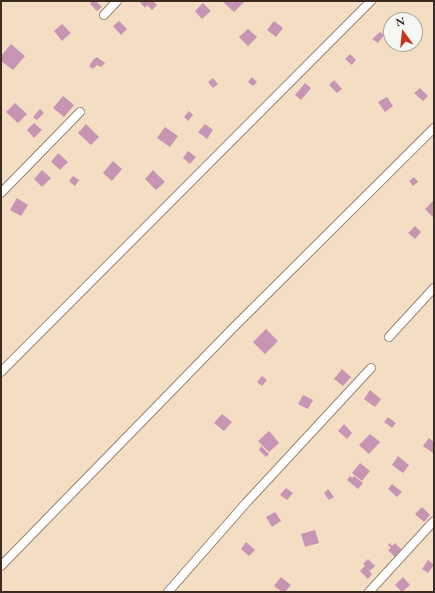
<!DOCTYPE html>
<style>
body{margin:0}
#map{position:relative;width:435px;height:593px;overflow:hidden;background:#f3dec3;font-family:"EB Garamond",serif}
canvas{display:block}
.frame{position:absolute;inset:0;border:2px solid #3b2a1e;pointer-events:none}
.north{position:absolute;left:383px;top:12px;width:40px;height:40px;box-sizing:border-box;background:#f6f6f2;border:1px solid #aba49d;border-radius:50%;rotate:345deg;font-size:11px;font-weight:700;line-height:16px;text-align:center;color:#3b2a1e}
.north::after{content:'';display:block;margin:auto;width:14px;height:18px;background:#c8321e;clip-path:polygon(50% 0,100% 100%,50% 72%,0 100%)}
</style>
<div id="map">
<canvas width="435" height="593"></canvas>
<div class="frame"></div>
<div class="north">N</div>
</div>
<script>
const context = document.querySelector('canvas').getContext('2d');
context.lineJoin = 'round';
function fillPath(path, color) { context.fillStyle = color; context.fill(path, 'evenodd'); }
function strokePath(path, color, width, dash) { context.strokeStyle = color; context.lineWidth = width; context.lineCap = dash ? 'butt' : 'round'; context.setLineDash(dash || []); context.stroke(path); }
fillPath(new Path2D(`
 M 92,1 L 96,1 L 102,7 L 97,11 L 90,4 Z
 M 139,1 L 153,1 L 157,5 L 152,10 L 147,5 L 145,8 Z
 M 222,1 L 245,1 L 234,12 Z
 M 203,3 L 211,11 L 202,19 L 195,11 Z
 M 119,21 L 127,29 L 121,35 L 113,26 Z
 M 274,21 L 283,28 L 276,37 L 267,30 Z
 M 62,24 L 71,33 L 62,41 L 54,31 Z
 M 248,29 L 257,37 L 248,46 L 239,37 Z
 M 380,32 L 384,35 L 378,43 L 372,39 Z
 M 11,44 L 25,56 L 13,70 L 1,61 L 1,56 Z
 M 350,54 L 356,60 L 352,65 L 345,59 Z
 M 97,57 L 105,63 L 101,67 L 97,65 L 93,69 L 89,66 L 93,60 Z
 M 252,77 L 257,82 L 253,86 L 248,82 Z
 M 213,78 L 218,84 L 213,88 L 208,82 Z
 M 334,80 L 342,89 L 337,93 L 329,85 Z
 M 305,83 L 311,88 L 301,100 L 295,95 Z
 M 420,88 L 428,96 L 423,101 L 414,93 Z
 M 63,96 L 74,105 L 64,117 L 53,108 Z
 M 387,97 L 393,106 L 385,112 L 378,102 Z
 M 15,103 L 27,114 L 18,123 L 6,112 Z
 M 40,109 L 44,113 L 37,120 L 33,117 Z
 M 189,111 L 193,115 L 188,121 L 184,117 Z
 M 34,123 L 42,130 L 34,138 L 27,130 Z
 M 86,124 L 99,137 L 91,145 L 78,133 Z
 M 205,124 L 213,130 L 207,139 L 198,132 Z
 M 165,127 L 178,136 L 170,147 L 157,138 Z
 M 188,151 L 196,157 L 190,164 L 183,158 Z
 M 58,153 L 68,162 L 60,170 L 51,162 Z
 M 113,161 L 122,169 L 112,181 L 103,173 Z
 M 42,170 L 51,178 L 42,187 L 34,179 Z
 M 153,170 L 165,182 L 156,190 L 145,179 Z
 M 73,176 L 79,180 L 75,186 L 69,181 Z
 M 414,177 L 418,182 L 413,186 L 409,181 Z
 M 17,198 L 28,205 L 21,216 L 10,210 Z
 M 434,200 L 434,218 L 425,209 Z
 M 415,226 L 421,232 L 415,239 L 408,233 Z
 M 266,329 L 278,341 L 265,354 L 253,342 Z
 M 342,369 L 351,377 L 343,386 L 334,379 Z
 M 262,376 L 267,380 L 262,386 L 257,382 Z
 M 370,390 L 381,399 L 375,407 L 364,399 Z
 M 303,395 L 313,400 L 308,409 L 298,404 Z
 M 222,414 L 232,422 L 224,431 L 214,423 Z
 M 388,417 L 396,423 L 392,428 L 384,422 Z
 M 344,424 L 352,433 L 347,439 L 338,431 Z
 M 269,431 L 279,443 L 269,452 L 258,441 Z
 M 370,434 L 380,442 L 369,454 L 359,445 Z
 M 429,438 L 434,442 L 433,453 L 423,446 Z
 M 261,446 L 269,454 L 266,457 L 259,450 Z
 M 398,456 L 409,465 L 403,473 L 392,465 Z
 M 360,463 L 370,471 L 362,481 L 352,473 Z
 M 350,476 L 352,478 L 354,476 L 363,483 L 358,489 L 347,480 Z
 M 392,484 L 402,492 L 397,497 L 388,489 Z
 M 286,488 L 293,493 L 287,500 L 280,495 Z
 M 328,489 L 334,497 L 329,500 L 324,493 Z
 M 422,507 L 430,515 L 424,522 L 415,514 Z
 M 275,512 L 281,521 L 272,527 L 266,517 Z
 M 315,530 L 319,543 L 305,547 L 301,534 Z
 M 246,542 L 255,550 L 249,556 L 241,549 Z
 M 390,543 L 392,546 L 395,543 L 403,551 L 396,558 L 388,550 L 391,548 L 388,545 Z
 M 368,559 L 375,566 L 370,571 L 363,564 Z
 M 428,560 L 434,565 L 428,573 L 422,569 Z
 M 365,566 L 372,574 L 368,579 L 360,571 Z
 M 281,577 L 291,585 L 285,592 L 282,592 L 274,586 Z
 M 403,577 L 410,585 L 402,592 L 395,585 Z`), '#c894b3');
const minor = new Path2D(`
 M 104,15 L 117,1
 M 1,193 L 80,112
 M 389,337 L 434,288
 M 1,372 L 371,1
 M 1,566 L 233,328 L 434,128
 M 168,592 L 246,503 L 371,368
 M 369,592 L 434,521`);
strokePath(minor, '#978470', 10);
strokePath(minor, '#fff', 8);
</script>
